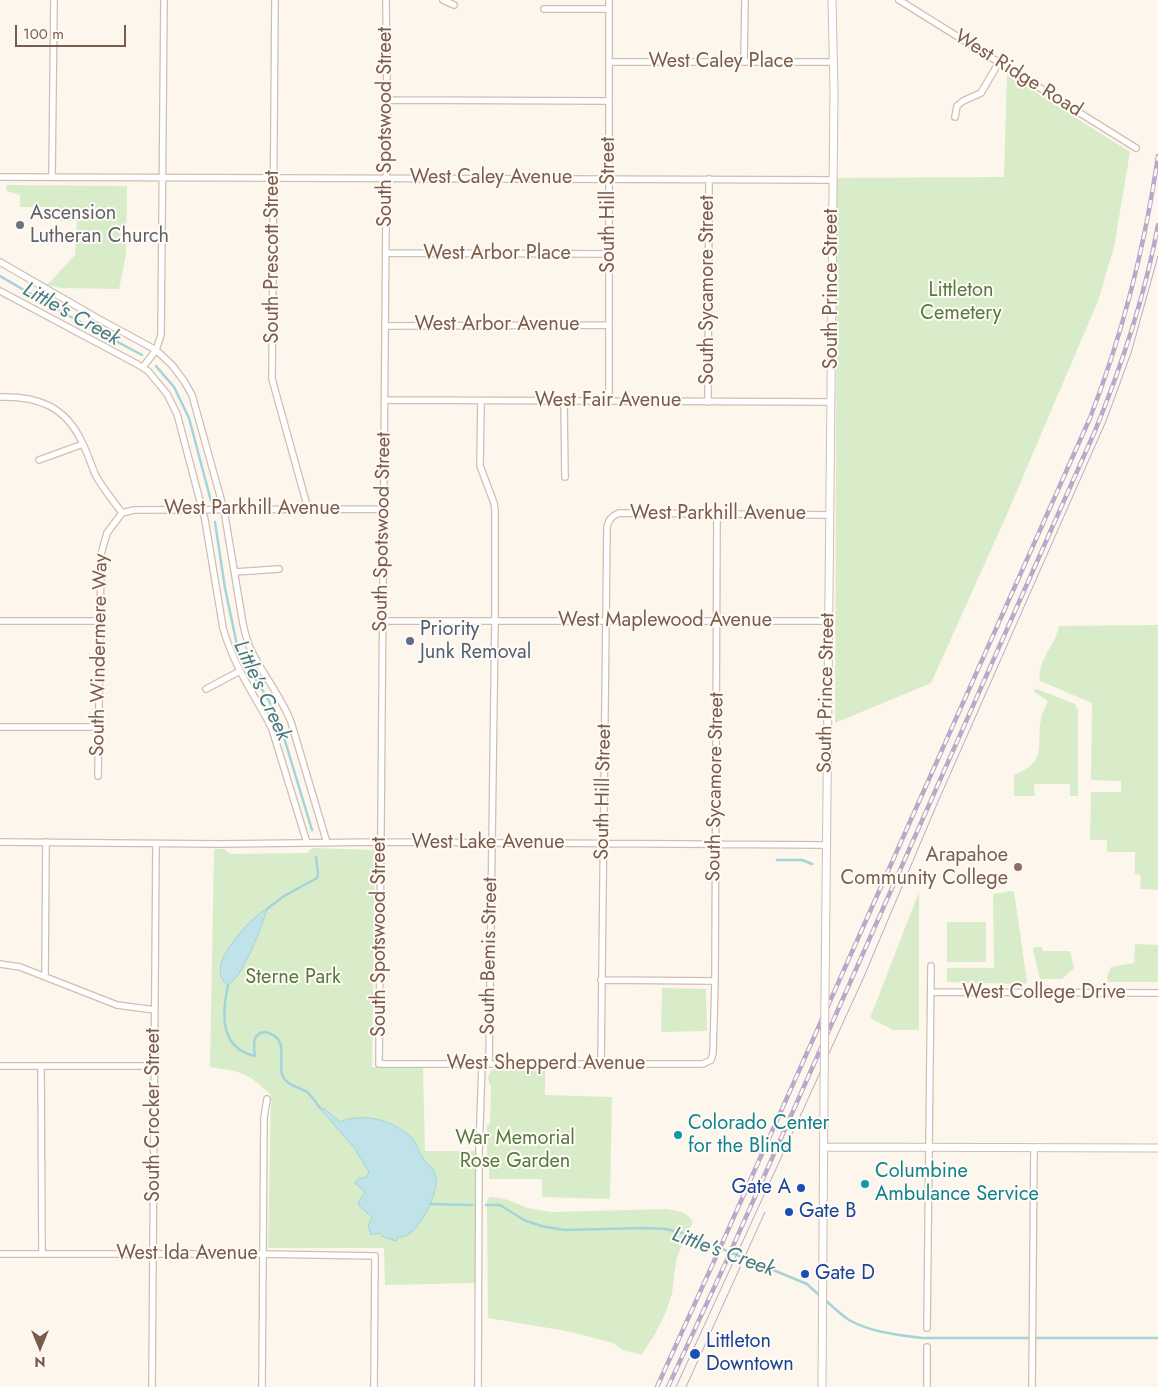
<!DOCTYPE html>
<style>
body{margin:0}
#map{position:relative;width:1158px;height:1387px;overflow:hidden;background:#fdf6ec;font-family:Jost,sans-serif}
canvas{display:block}
.north{position:absolute;left:15px;top:1322px;width:50px;height:50px;-webkit-text-stroke:4px #fffaf3;paint-order:stroke;rotate:180deg;font-size:14px;font-weight:700;line-height:20px;text-align:center;color:#7a5c4d}
.north::after{content:'';display:block;margin:auto;width:18px;height:22px;background:#7a5c4d;clip-path:polygon(50% 0,100% 100%,50% 72%,0 100%)}
.scale{position:absolute;left:15px;top:25px;width:111px;height:22px;box-sizing:border-box;border:2px solid #7a5c4d;border-top:0;padding-left:6px;font-size:15px;line-height:18px;white-space:nowrap;color:#7a5c4d;-webkit-text-stroke:4px #fffaf3;paint-order:stroke}
</style>
<div id="map">
<canvas width="1158" height="1387"></canvas>
<div class="north">N</div>
<div class="scale">100 m</div>
</div>
<script>
const context = document.querySelector('canvas').getContext('2d');
context.lineJoin = 'round';
function fillPath(path, color) { context.fillStyle = color; context.fill(path, 'evenodd'); }
function strokePath(path, color, width, dash) { context.strokeStyle = color; context.lineWidth = width; context.lineCap = dash ? 'butt' : 'round'; context.setLineDash(dash || []); context.stroke(path); }
function label(font, color, halo, rows, align = 'center') {
  context.font = font + ' Jost,sans-serif'; context.lineWidth = 4; context.setLineDash([]); context.textBaseline = 'middle'; context.strokeStyle = halo; context.fillStyle = color; for (const [text, x, y, turn = 0] of rows) {
    context.save(); context.translate(x, y); context.rotate((+turn || 0) * Math.PI / 180); context.textAlign = isNaN(turn) ? turn : align; if (halo) context.strokeText(text, 0, 0); context.fillText(text, 0, 0); context.restore();
  }
}
fillPath(new Path2D(`
 M 1007,74 L 1130,152 L 1114,247 L 1098,301 L 1004,521 L 931,683 L 835,723 L 837,178 L 1004,177 Z
 M 6,185 L 127,186 L 126,255 L 119,289 L 61,288 L 47,285 L 75,255 L 77,221 L 60,221 L 59,207 L 20,207 L 20,195 L 7,191 Z
 M 1158,625 L 1158,890 L 1140,889 L 1141,875 L 1135,874 L 1135,852 L 1107,852 L 1107,840 L 1090,840 L 1091,792 L 1121,792 L 1121,781 L 1091,780 L 1092,703 L 1040,681 C 1036,662 1056,644 1059,626 Z
 M 1037,689 L 1075,704 L 1078,711 L 1078,796 L 1070,796 L 1070,784 L 1034,784 L 1035,796 L 1014,796 L 1014,775 C 1048,761 1036,748 1041,719 C 1042,713 1046,706 1048,701 L 1033,691 Z
 M 312,848 L 375,850 L 372,1067 L 423,1068 L 425,1151 L 479,1151 L 478,1283 L 385,1285 L 384,1248 L 268,1248 L 271,1095 C 247,1072 243,1072 210,1067 L 214,849 L 224,849 L 230,854 L 307,853 Z
 M 1012,891 L 1014,892 L 1027,981 L 1025,984 L 1016,984 L 947,982 L 947,968 L 994,968 L 993,894 Z
 M 919,892 L 919,1030 L 893,1030 L 870,1018 Z
 M 947,922 L 986,922 L 986,962 L 947,962 Z
 M 1135,944 L 1158,945 L 1158,982 L 1108,982 L 1107,976 L 1111,967 L 1134,963 Z
 M 1035,947 L 1042,947 L 1043,951 L 1070,951 L 1074,968 L 1062,979 L 1040,979 L 1033,949 Z
 M 662,988 L 706,989 L 707,1031 L 661,1032 Z
 M 499,1068 L 545,1068 L 545,1095 L 612,1097 L 610,1199 L 542,1197 L 542,1179 L 489,1179 L 489,1169 L 487,1166 L 487,1126 L 490,1123 L 491,1086 L 489,1083 L 488,1077 L 491,1071 Z
 M 490,1197 L 505,1199 L 528,1208 L 551,1212 L 667,1209 C 679,1211 687,1212 693,1222 C 687,1234 681,1246 677,1258 C 674,1270 674,1281 672,1293 C 667,1314 654,1338 641,1355 L 621,1349 L 613,1343 L 587,1336 L 561,1330 L 488,1318 L 487,1200 Z`), '#d8ecc9');
const water = new Path2D(`
 M 267,909 C 262,926 242,979 228,985 C 221,981 219,972 221,964 C 224,949 253,915 267,909 Z
 M 320,1108 L 325,1109 L 340,1122 C 363,1112 394,1120 412,1138 C 417,1143 418,1152 423,1158 C 428,1165 434,1168 436,1177 C 439,1192 420,1231 405,1236 C 403,1237 400,1237 398,1237 L 396,1241 L 384,1237 L 379,1233 L 371,1235 L 368,1226 L 372,1217 L 358,1205 L 359,1201 L 365,1192 L 355,1183 L 359,1178 L 366,1178 L 369,1172 L 355,1149 Z`);
fillPath(water, '#bfe3e8');
strokePath(water, '#a5d3da', 1);
strokePath(new Path2D(`
 M 0,276 L 60,311 L 142,355
 M 156,366 L 174,387 L 189,418 L 211,501
 M 215,522 L 225,588 L 237,645 L 241,656 L 268,699 L 279,721 L 312,830
 M 777,860 L 802,860 L 812,864
 M 267,909 L 284,896 L 317,878 L 318,873 L 316,857
 M 228,985 C 222,1014 219,1048 255,1056 C 254,1047 251,1033 265,1032 C 290,1038 278,1057 282,1074 C 285,1085 299,1087 307,1092 C 312,1096 316,1103 320,1108
 M 430,1204 L 472,1205
 M 486,1205 L 500,1205 L 524,1220 L 541,1226 L 565,1230 L 644,1228 L 666,1229 L 682,1233 L 703,1241 L 807,1284 L 820,1296
 M 824,1299 C 832,1306 840,1314 849,1320 C 870,1332 898,1335 922,1338 L 1158,1338`), '#a5d3da', 2.5);
const minor = new Path2D(`
 M 275,0 L 272,379 L 308,509
 M 386,0 L 387,100 L 379,1064 L 703,1064 L 711,1060 L 713,1053 L 715,981 L 717,515
 M 443,0 L 454,5
 M 899,0 L 1136,148
 M 544,9 L 609,9
 M 609,62 L 832,62
 M 744,62 L 745,0
 M 387,100 L 609,101
 M 955,117 L 957,106 L 963,101 L 981,93 L 999,62
 M 0,177 L 833,180
 M 52,177 L 54,0
 M 386,253 L 609,254
 M 0,262 L 97,318 L 156,350 L 172,365 L 184,381 L 192,395 L 224,510 L 243,624 C 245,633 247,642 251,650 C 263,675 281,696 291,722 L 327,843
 M 0,291 L 137,364 L 148,371 L 167,394 L 177,414 L 205,520 L 223,628 C 233,663 249,687 267,719 L 272,729 L 307,843
 M 385,326 L 609,325
 M 143,367 L 156,350 L 161,335 L 164,0
 M 0,397 C 38,396 65,406 82,442 C 87,452 91,464 95,474 C 102,488 113,500 122,513
 M 385,400 L 831,402
 M 481,401 L 480,466 L 494,503 L 495,510 L 495,621 L 489,1064
 M 564,401 L 565,477
 M 609,401 L 609,0
 M 708,402 L 709,179
 M 39,460 L 83,444
 M 122,513 L 134,510 L 383,509
 M 235,572 L 279,569
 M 0,621 L 100,621
 M 382,621 L 829,621
 M 206,689 L 240,671
 M 0,727 L 98,727
 M 98,776 L 101,554 L 107,533 L 122,513
 M 0,842 L 220,844 L 381,842 L 825,845
 M 0,964 L 20,967 L 117,1005 L 155,1010
 M 45,976 L 46,842
 M 601,980 L 715,981
 M 931,992 L 1158,993
 M 601,1064 L 607,527 C 609,519 612,516 619,513 L 830,515
 M 0,1066 L 155,1066
 M 41,1066 L 42,1253
 M 0,1254 L 263,1254 L 375,1256 L 374,1387
 M 927,1328 L 931,966
 M 152,1387 L 156,844
 M 262,1387 L 264,1118 L 267,1099
 M 478,1387 L 479,1151 L 482,1064
 M 927,1387 L 927,1347
 M 1032,1387 L 1034,1148`);
const tertiary = new Path2D(`
 M 825,994 L 834,91 L 832,0
 M 824,1147 L 1158,1148
 M 822,1387 L 824,1090`);
strokePath(minor, '#d1beb0', 8);
strokePath(tertiary, '#d1beb0', 9);
strokePath(minor, '#fff', 5.5);
strokePath(tertiary, '#fff', 7);
strokePath(new Path2D(`
 M 676,1387 L 863,979 L 937,804 L 1106,421 L 1131,353 L 1158,256
 M 686,1387 L 765,1212`), '#b9a8c9', 1);
const rail = new Path2D(`
 M 657,1387 L 720,1248 L 1090,418 C 1123,333 1145,246 1158,156
 M 668,1387 L 726,1262 L 1095,431 C 1122,365 1145,296 1158,225`);
strokePath(rail, '#b9a8c9', 4.5);
strokePath(rail, '#fffaf3', 2.5, [8]);
const tertiaryBridge = new Path2D(`
 M 824,1090 L 825,994`);
strokePath(tertiaryBridge, '#d1beb0', 9, []);
strokePath(tertiaryBridge, '#fff', 7);
for (const [x, y, r, color] of [
 [20,225,5,"#6b7280"],
 [410,641,5,"#5c6f8a"],
 [1018,867,5,"#8d6e63"],
 [678,1135,5,"#0f9aa8"],
 [865,1184,5,"#0f9aa8"],
 [801,1188,5,"#1a4fb4"],
 [789,1212,5,"#1a4fb4"],
 [805,1274,5,"#1a4fb4"],
 [695,1354,6,"#1a4fb4"]
]) { const dot = new Path2D(); dot.arc(x, y, r, 0, 2 * Math.PI); context.fillStyle = color; context.fill(dot); strokePath(dot, '#fffaf3', 2); }
label('20px', '#7a5c4d', '#fffaf3', [
 ["West Caley Place",721,62],
 ["West Ridge Road",1018,74,32],
 ["South Spotswood Street",386,127,-90],
 ["West Caley Avenue",491,178],
 ["South Hill Street",609,205,-90],
 ["West Arbor Place",497,254],
 ["South Prescott Street",273,257,-90],
 ["South Prince Street",832,289,-90],
 ["South Sycamore Street",708,290,-90],
 ["West Arbor Avenue",497,325],
 ["West Fair Avenue",608,401],
 ["West Parkhill Avenue",252,509],
 ["West Parkhill Avenue",718,514],
 ["South Spotswood Street",383,532,-89],
 ["West Maplewood Avenue",665,621],
 ["South Windermere Way",100,655,-89],
 ["South Prince Street",827,693,-89],
 ["South Sycamore Street",716,787,-89],
 ["South Hill Street",604,792,-89],
 ["West Lake Avenue",488,843],
 ["South Spotswood Street",380,937,-90],
 ["South Bemis Street",490,956,-89],
 ["West College Drive",1044,993],
 ["West Shepperd Avenue",546,1064],
 ["South Crocker Street",154,1115,-90],
 ["West Ida Avenue",187,1254]
]);
label('20px', '#5b616d', '#fffaf3', [
 ["Ascension",30,214],
 ["Lutheran Church",30,237]
], 'left');
label('20px', '#537a41', '#fffaf3', [
 ["Littleton",961,291],
 ["Cemetery",961,314],
 ["Sterne Park",293,978],
 ["War Memorial",515,1139],
 ["Rose Garden",515,1162]
]);
label('20px', '#4e5e75', '#fffaf3', [
 ["Priority",420,630],
 ["Junk Removal",420,653]
], 'left');
label('20px', '#785e54', '#fffaf3', [
 ["Arapahoe",1008,856],
 ["Community College",1008,879]
], 'right');
label('20px', '#0d838f', '#fffaf3', [
 ["Colorado Center",688,1124],
 ["for the Blind",688,1147],
 ["Columbine",875,1172],
 ["Ambulance Service",875,1195]
], 'left');
label('20px', '#164399', '#fffaf3', [
 ["Gate A",791,1188,"right"],
 ["Gate B",799,1212],
 ["Gate D",815,1274],
 ["Littleton",706,1342],
 ["Downtown",706,1365]
], 'left');
label('italic 21px', '#437c86', '#fffaf3', [
 ["Little's Creek",71,315,29],
 ["Little's Creek",261,691,65],
 ["Little's Creek",723,1253,20]
]);
</script>
